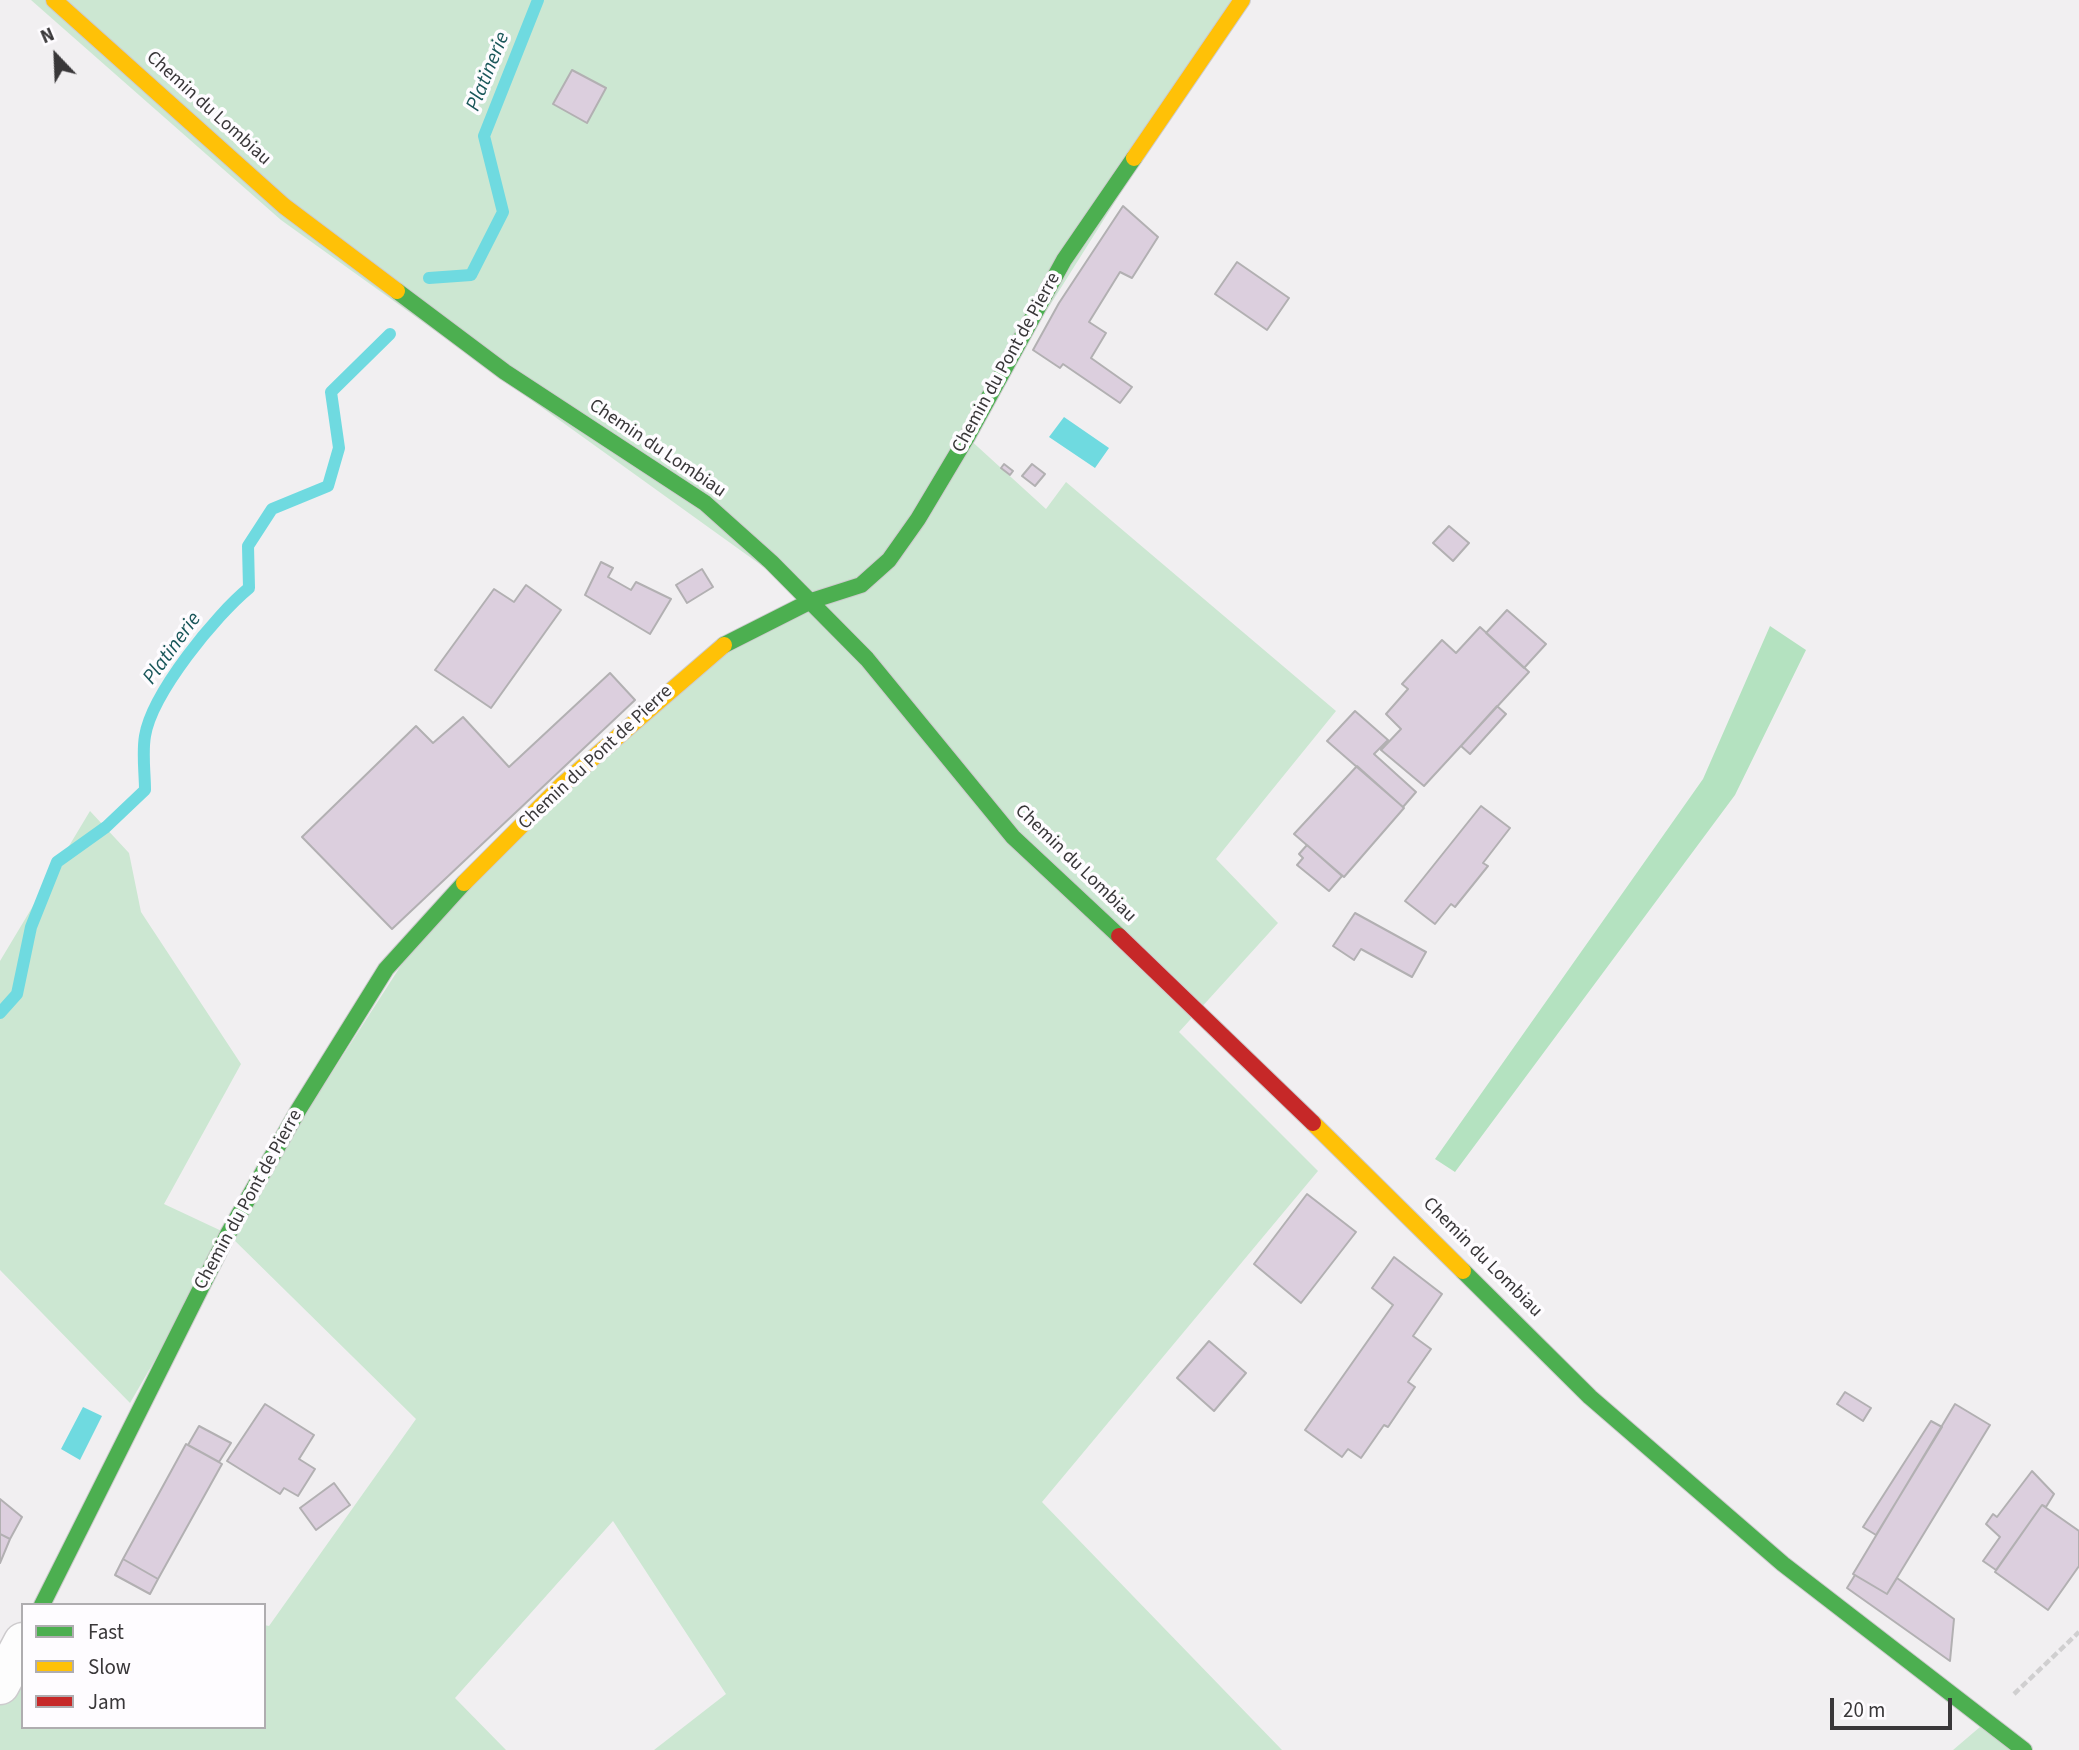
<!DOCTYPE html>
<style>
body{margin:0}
#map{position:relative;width:2079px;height:1750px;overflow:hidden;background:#f1eff1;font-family:"Source Sans 3",sans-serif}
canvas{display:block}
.legend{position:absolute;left:21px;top:1603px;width:245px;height:126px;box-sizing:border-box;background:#fefcff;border:2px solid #afadb0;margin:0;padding:9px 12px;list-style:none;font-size:21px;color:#393739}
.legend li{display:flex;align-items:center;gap:14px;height:35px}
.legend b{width:35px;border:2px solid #afadb0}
.north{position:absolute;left:21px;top:21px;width:70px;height:70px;-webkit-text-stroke:5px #fefcff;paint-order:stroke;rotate:337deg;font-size:19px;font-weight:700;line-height:28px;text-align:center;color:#393739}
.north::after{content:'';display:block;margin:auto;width:24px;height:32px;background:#393739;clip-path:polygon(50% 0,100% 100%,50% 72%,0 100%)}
.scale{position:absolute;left:1830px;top:1698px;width:122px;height:32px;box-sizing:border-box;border:4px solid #393739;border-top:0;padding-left:9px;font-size:21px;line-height:24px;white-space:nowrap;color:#393739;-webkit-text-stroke:5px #fefcff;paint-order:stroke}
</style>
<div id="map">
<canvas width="2079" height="1750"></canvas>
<ul class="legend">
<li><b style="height:9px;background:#4caf50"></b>Fast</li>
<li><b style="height:9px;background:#ffc107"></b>Slow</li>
<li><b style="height:9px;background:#c62828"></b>Jam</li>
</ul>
<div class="north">N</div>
<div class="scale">20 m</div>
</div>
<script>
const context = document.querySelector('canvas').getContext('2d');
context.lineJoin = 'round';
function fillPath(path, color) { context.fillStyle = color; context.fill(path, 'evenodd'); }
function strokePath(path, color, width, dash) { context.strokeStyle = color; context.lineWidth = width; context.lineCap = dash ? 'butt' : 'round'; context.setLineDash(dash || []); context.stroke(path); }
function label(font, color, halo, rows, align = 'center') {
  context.font = font + ' "Source Sans 3",sans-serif'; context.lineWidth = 7; context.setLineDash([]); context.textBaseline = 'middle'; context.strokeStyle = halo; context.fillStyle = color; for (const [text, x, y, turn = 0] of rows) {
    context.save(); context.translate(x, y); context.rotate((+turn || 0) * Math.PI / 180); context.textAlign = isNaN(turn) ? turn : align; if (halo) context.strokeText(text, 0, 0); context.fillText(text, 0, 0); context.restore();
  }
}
fillPath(new Path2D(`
 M 31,0 L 1242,0 L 967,437 L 1046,509 L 1066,482 L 1336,711 L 1216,859 L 1278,923 L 1179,1032 L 1318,1171 L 1042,1502 L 1282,1750 L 654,1750 L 726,1694 L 613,1521 L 455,1698 L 506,1750 L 0,1750 L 0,1690 L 23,1642 L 23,1727 L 264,1727 L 264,1625 L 269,1626 L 416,1419 L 228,1234 L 130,1403 L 0,1270 L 0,961 L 90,811 L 129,853 L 141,912 L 241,1064 L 164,1204 L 228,1234 L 436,911 L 717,649 L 811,601 L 281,220 Z
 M 1987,1721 L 2024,1750 L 1953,1750 Z`), '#cce7d2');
fillPath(new Path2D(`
 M 1770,626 L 1806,650 L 1735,795 L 1455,1172 L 1435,1159 L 1703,779 Z`), '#b4e2c0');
fillPath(new Path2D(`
 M 1064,417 L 1109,448 L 1095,468 L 1049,437 Z
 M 83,1407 L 102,1416 L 80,1460 L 61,1449 Z`), '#6fdae0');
strokePath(new Path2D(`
 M 429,278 L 471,275 L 503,212 L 484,136 L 538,0
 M 0,1013 L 17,994 L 31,927 L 57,862 L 106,827 L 145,790 C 145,773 142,753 145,736 C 152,693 216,615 249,588 L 248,546 L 272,509 L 328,486 L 339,448 L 331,392 L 390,334`), '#6fdae0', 12);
const building = new Path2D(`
 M 572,70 L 606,88 L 587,123 L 553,104 Z
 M 1123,206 L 1158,237 L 1132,278 L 1120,272 L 1089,322 L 1106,333 L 1091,358 L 1132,387 L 1120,403 L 1063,364 L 1060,368 L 1033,350 L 1059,303 Z
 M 1237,262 L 1289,298 L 1267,330 L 1215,294 Z
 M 1004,464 L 1013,471 L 1010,475 L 1001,468 Z
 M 1032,464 L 1045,474 L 1035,486 L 1022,476 Z
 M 1449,526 L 1469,543 L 1453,561 L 1433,543 Z
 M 601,562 L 613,568 L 608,577 L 631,590 L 636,582 L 671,599 L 650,634 L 585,595 Z
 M 702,569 L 713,587 L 687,603 L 676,585 Z
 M 526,585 L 561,610 L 491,708 L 435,670 L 494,589 L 514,602 Z
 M 1507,610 L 1546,644 L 1524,668 L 1486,633 Z
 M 1480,627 L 1529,672 L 1424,786 L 1381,750 L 1401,729 L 1386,714 L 1408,689 L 1402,684 L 1442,640 L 1456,653 Z
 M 610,673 L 635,700 L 392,929 L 302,837 L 416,726 L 433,743 L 463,717 L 509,767 Z
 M 1497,706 L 1506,714 L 1470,754 L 1461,746 Z
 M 1355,711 L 1388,740 L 1374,754 L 1416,792 L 1403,807 L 1327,741 Z
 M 1357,766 L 1404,808 L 1344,877 L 1294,834 Z
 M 1481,806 L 1510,828 L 1483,863 L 1488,866 L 1455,907 L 1451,904 L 1435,924 L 1405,901 Z
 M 1307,845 L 1342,876 L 1329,891 L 1297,865 L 1303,858 L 1299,854 Z
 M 1355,913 L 1426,952 L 1412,977 L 1361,949 L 1354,960 L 1333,946 Z
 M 1307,1194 L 1356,1232 L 1301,1303 L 1254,1264 Z
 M 1394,1257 L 1442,1294 L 1413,1336 L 1431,1349 L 1408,1382 L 1415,1387 L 1388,1427 L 1384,1425 L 1361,1458 L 1348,1449 L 1342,1457 L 1305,1430 L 1393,1305 L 1372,1288 Z
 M 1209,1341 L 1246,1373 L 1214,1411 L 1177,1378 Z
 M 1845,1392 L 1871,1408 L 1863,1421 L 1837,1404 Z
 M 265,1404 L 314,1435 L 299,1459 L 315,1469 L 298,1496 L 284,1488 L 280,1494 L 227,1461 Z
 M 1955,1404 L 1990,1425 L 1887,1594 L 1853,1574 Z
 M 1931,1421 L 1942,1427 L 1876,1535 L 1863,1527 Z
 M 199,1426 L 231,1443 L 219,1462 L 188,1445 Z
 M 186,1444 L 222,1464 L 158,1579 L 123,1559 Z
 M 2032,1471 L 2054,1494 L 2046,1507 L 2042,1505 L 1996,1570 L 1983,1561 L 2000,1537 L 1986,1524 L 1993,1514 L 1997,1517 Z
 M 334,1483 L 350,1505 L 316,1530 L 300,1508 Z
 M 0,1499 L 22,1517 L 10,1539 L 0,1534 Z
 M 2042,1505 L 2079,1531 L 2079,1566 L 2048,1610 L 1995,1572 Z
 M 0,1534 L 10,1539 L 0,1563 Z
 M 123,1559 L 158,1579 L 150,1594 L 115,1575 Z
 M 1855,1575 L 1887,1594 L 1897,1578 L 1954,1619 L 1950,1661 L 1847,1588 Z`);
fillPath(building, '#dccfde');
strokePath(building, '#b2b0b2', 2);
const street = new Path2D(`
 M 0,1685 L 23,1642`);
const fast = new Path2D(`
 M 397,291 L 505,372 L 705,503 L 771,562 L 867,659 L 1013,837 L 1119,936
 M 724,645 L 811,601 L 861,585 L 889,560 L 918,519 L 967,437 L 1064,260 L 1134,158
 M 1463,1271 L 1590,1397 L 1783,1564 L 2024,1750
 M 42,1605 L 228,1234 L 299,1109 L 386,969 L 464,883`);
const slow = new Path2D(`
 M 54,0 L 284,206 L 397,291
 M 1134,158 L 1242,0
 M 464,883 L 563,784 L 724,645
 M 1313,1123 L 1463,1271`);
const jam = new Path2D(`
 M 1119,936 L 1313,1123`);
strokePath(street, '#cdcbcd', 41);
strokePath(fast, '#cdcbcd', 18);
strokePath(slow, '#cdcbcd', 18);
strokePath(jam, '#cdcbcd', 18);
strokePath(new Path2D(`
 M 2014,1694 L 2079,1632`), '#d0cfd0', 4.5, [7, 3.5]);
strokePath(street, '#fdfdfd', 38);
strokePath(fast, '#4caf50', 16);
strokePath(slow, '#ffc107', 16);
strokePath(jam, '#c62828', 16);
label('19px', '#393739', '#fefcff', [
 ["Chemin du Lombiau",208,109,42],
 ["Chemin du Pont de Pierre",1007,363,-61],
 ["Chemin du Lombiau",657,449,34],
 ["Chemin du Pont de Pierre",596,758,-43],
 ["Chemin du Lombiau",1075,864,44],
 ["Chemin du Pont de Pierre",249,1200,-61],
 ["Chemin du Lombiau",1482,1258,45]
]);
label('italic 21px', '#1a575a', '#fefcff', [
 ["Platinerie",489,72,-68],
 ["Platinerie",173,649,-54]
]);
</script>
